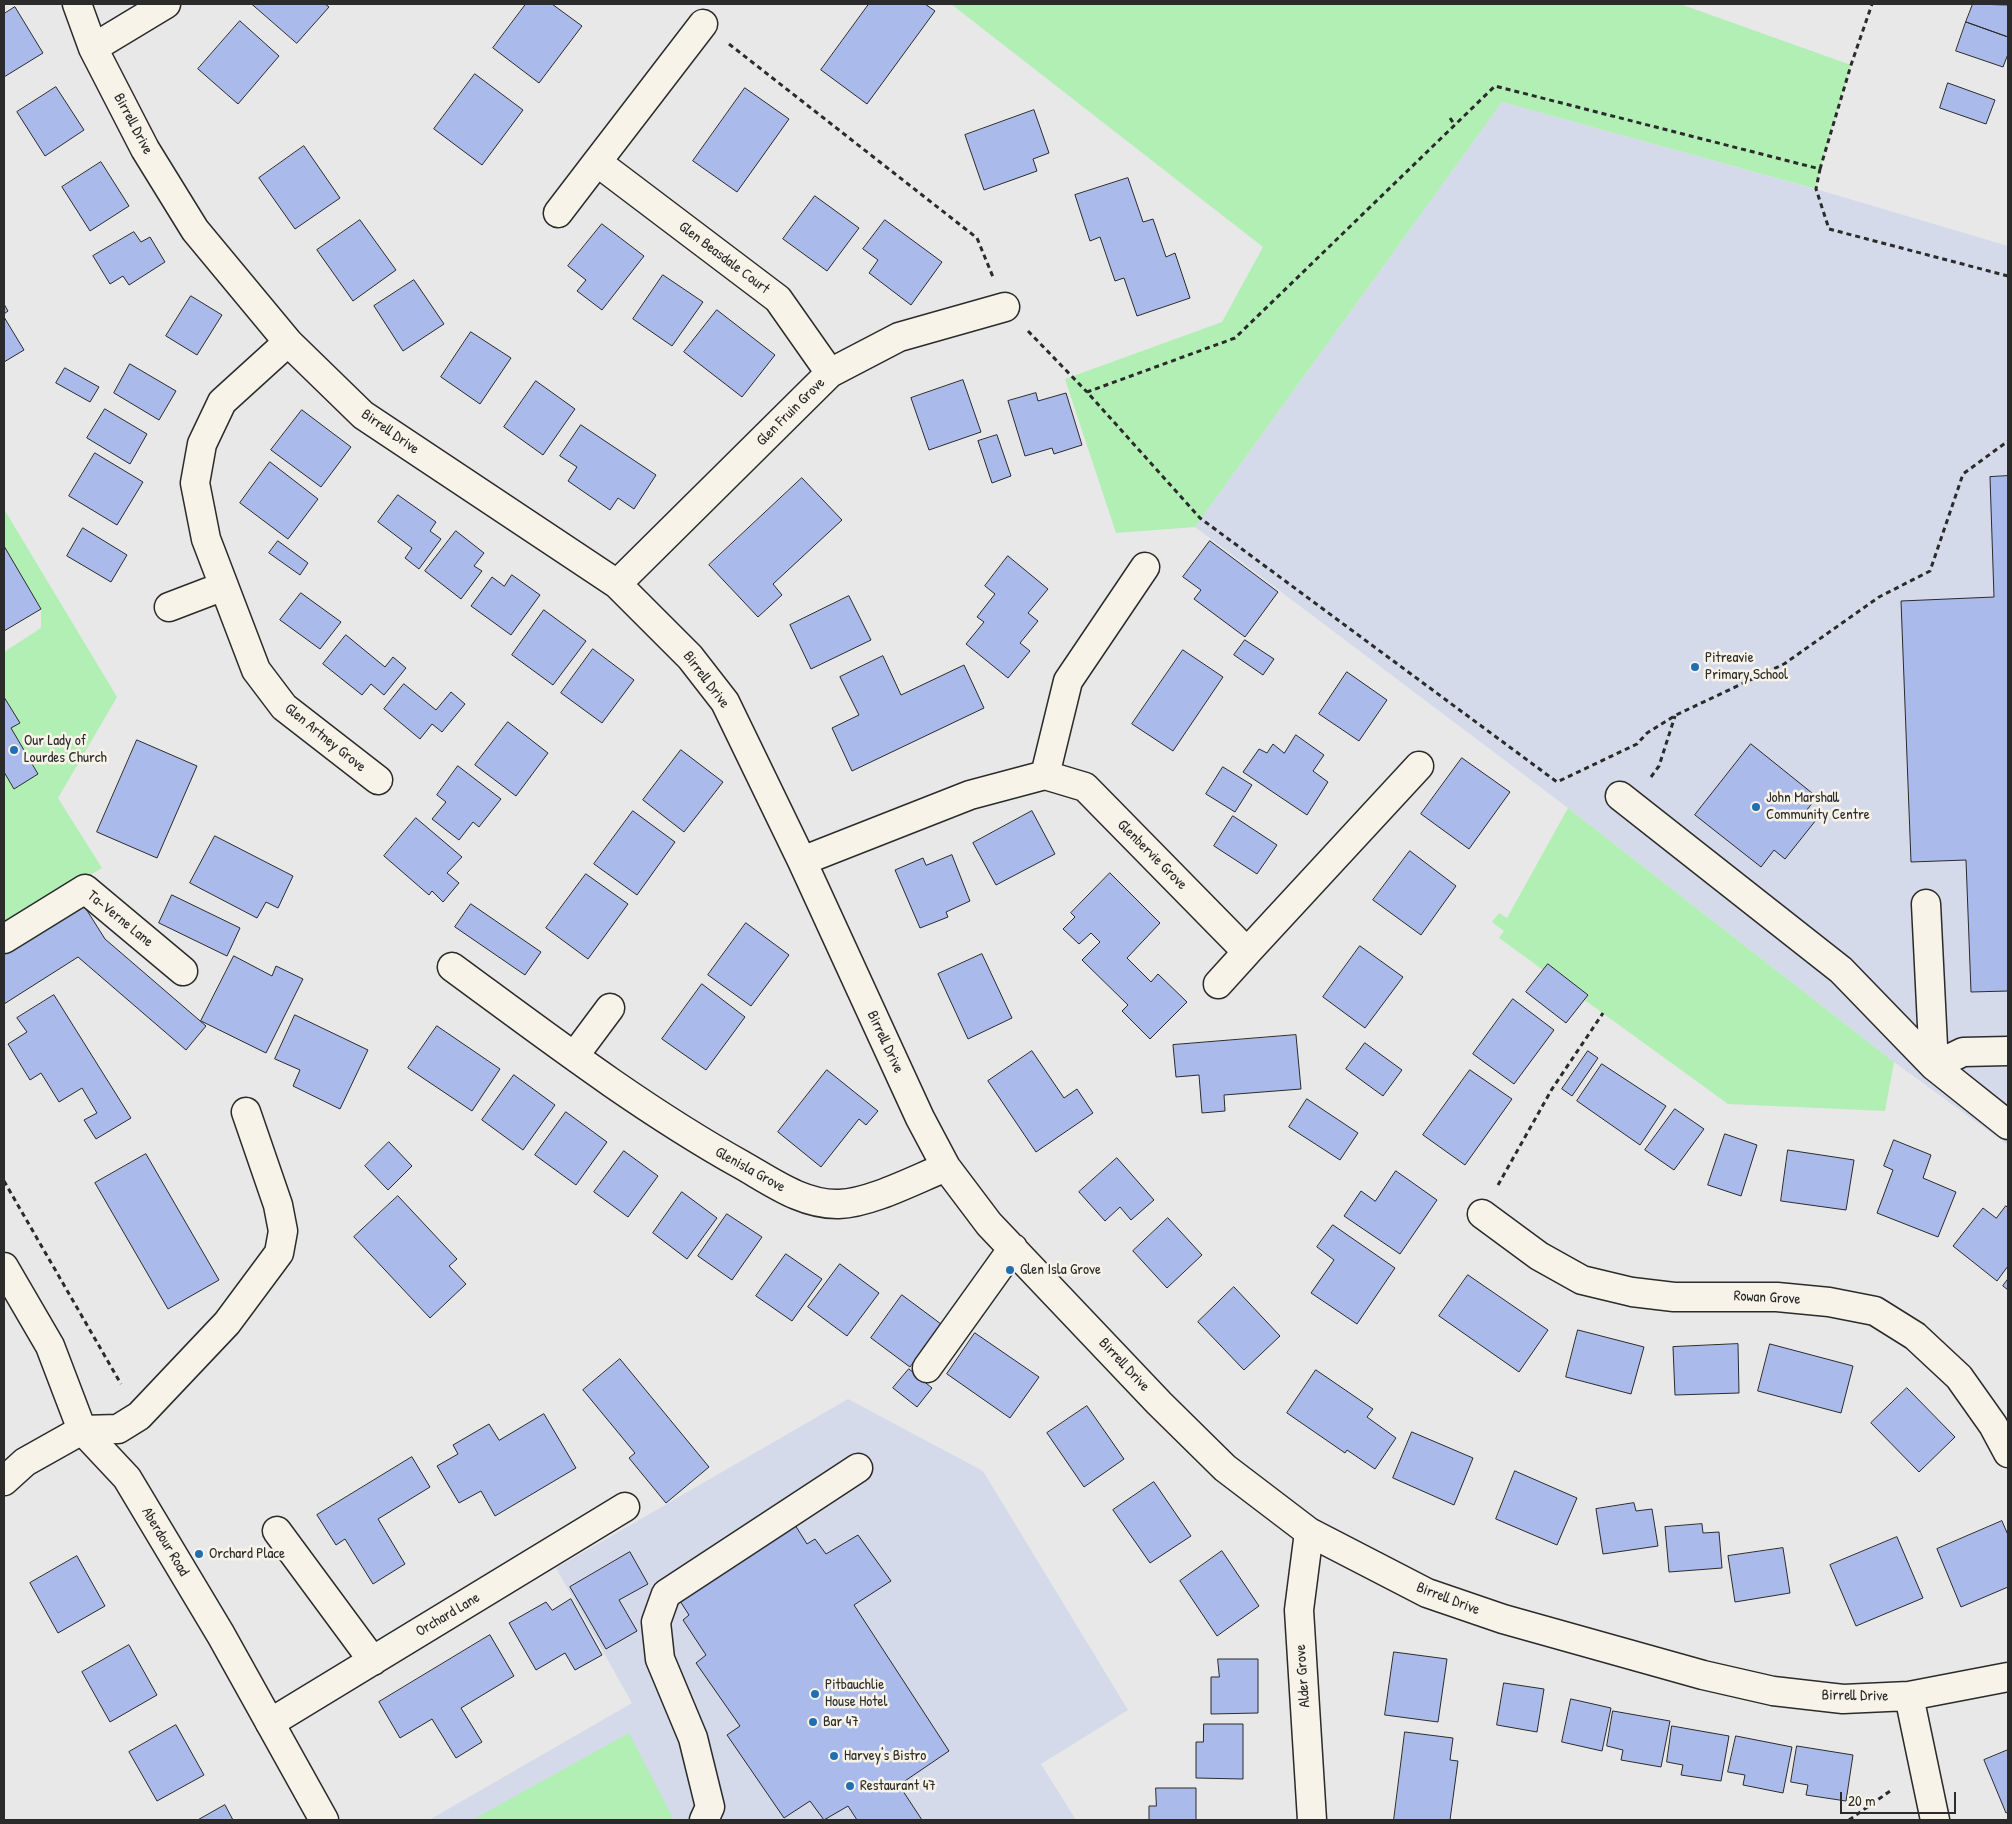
<!DOCTYPE html>
<style>
body{margin:0}
#map{position:relative;width:2012px;height:1824px;overflow:hidden;background:#e8e8e9;font-family:"Patrick Hand",sans-serif}
canvas{display:block}
.frame{position:absolute;inset:0;border:5px solid #2b2b2b;pointer-events:none}
.scale{position:absolute;left:1840px;top:1792px;width:116px;height:22px;box-sizing:border-box;border:2px solid #2b2b2b;border-top:0;padding-left:6px;font-size:15px;line-height:18px;white-space:nowrap;color:#2b2b2b;-webkit-text-stroke:4px #f7f3e8;paint-order:stroke}
</style>
<div id="map">
<canvas width="2012" height="1824"></canvas>
<div class="frame"></div>
<div class="scale">20 m</div>
</div>
<script>
const context = document.querySelector('canvas').getContext('2d');
context.lineJoin = 'round';
function fillPath(path, color) { context.fillStyle = color; context.fill(path, 'evenodd'); }
function strokePath(path, color, width, dash) { context.strokeStyle = color; context.lineWidth = width; context.lineCap = dash ? 'butt' : 'round'; context.setLineDash(dash || []); context.stroke(path); }
function label(font, color, halo, rows, align = 'center') {
  context.font = font + ' "Patrick Hand",sans-serif'; context.lineWidth = 5; context.setLineDash([]); context.textBaseline = 'middle'; context.strokeStyle = halo; context.fillStyle = color; for (const [text, x, y, turn = 0] of rows) {
    context.save(); context.translate(x, y); context.rotate((+turn || 0) * Math.PI / 180); context.textAlign = isNaN(turn) ? turn : align; if (halo) context.strokeText(text, 0, 0); context.fillText(text, 0, 0); context.restore();
  }
}
fillPath(new Path2D(`
 M 1502,102 L 1826,192 L 2008,246 L 2008,1145 L 1894,1062 L 1568,808 L 1195,527 Z
 M 848,1399 L 983,1471 L 1128,1710 L 1041,1764 L 1076,1820 L 429,1820 L 632,1703 L 556,1568 Z`), '#d5daea');
fillPath(new Path2D(`
 M 951,4 L 1680,4 L 1851,65 L 1820,169 L 1816,189 L 1502,102 L 1195,527 L 1116,533 L 1065,379 L 1222,322 L 1263,247 Z
 M 4,509 L 117,697 L 58,798 L 102,868 L 4,927 L 4,772 L 14,789 L 38,773 L 11,728 L 20,723 L 4,697 L 4,652 L 41,628 L 41,609 L 4,546 Z
 M 1568,808 L 1894,1062 L 1885,1111 L 1728,1104 L 1499,938 L 1504,931 L 1492,922 L 1499,913 L 1507,918 Z
 M 629,1733 L 674,1820 L 472,1820 Z`), '#b1efb5');
const building = new Path2D(`
 M 252,4 L 325,4 L 329,7 L 297,43 Z
 M 526,4 L 552,4 L 582,26 L 539,83 L 493,48 Z
 M 869,4 L 925,4 L 935,11 L 867,104 L 821,70 Z
 M 1973,4 L 2008,5 L 2008,37 L 1966,22 Z
 M 15,7 L 43,53 L 4,77 L 4,14 Z
 M 240,21 L 279,56 L 238,104 L 198,69 Z
 M 1966,22 L 2008,37 L 2008,54 L 2003,67 L 1956,51 Z
 M 475,74 L 523,110 L 482,165 L 434,129 Z
 M 1948,83 L 1995,100 L 1986,124 L 1940,108 Z
 M 56,87 L 84,130 L 45,156 L 17,112 Z
 M 745,88 L 789,119 L 737,192 L 693,161 Z
 M 1034,110 L 1049,153 L 1033,159 L 1037,171 L 984,190 L 965,135 Z
 M 304,146 L 340,198 L 295,229 L 259,178 Z
 M 101,162 L 129,206 L 90,231 L 62,187 Z
 M 1128,178 L 1143,222 L 1153,219 L 1166,257 L 1175,253 L 1190,298 L 1137,316 L 1124,278 L 1115,281 L 1100,237 L 1090,241 L 1075,195 Z
 M 815,196 L 859,228 L 827,271 L 783,239 Z
 M 360,220 L 396,270 L 353,301 L 317,250 Z
 M 885,220 L 942,262 L 911,305 L 869,273 L 878,260 L 863,249 Z
 M 602,224 L 644,256 L 602,310 L 577,291 L 586,280 L 568,266 Z
 M 134,232 L 141,242 L 150,237 L 165,262 L 129,285 L 123,276 L 110,284 L 93,256 Z
 M 663,275 L 703,302 L 672,346 L 633,319 Z
 M 414,280 L 444,324 L 403,351 L 374,306 Z
 M 191,296 L 222,315 L 197,355 L 166,336 Z
 M 4,304 L 8,311 L 4,314 Z
 M 717,310 L 775,355 L 742,397 L 684,352 Z
 M 4,317 L 24,350 L 4,362 Z
 M 471,332 L 511,358 L 480,404 L 441,377 Z
 M 130,364 L 176,391 L 159,420 L 114,393 Z
 M 65,368 L 99,387 L 90,402 L 56,383 Z
 M 963,380 L 981,432 L 929,450 L 911,398 Z
 M 536,381 L 575,409 L 543,455 L 504,427 Z
 M 1036,393 L 1038,401 L 1066,393 L 1082,445 L 1054,454 L 1052,448 L 1025,456 L 1008,401 Z
 M 105,409 L 147,434 L 130,464 L 87,438 Z
 M 302,410 L 351,447 L 321,487 L 271,450 Z
 M 581,425 L 656,475 L 634,509 L 618,498 L 610,510 L 568,481 L 577,467 L 560,456 Z
 M 997,435 L 1011,476 L 992,483 L 978,441 Z
 M 95,453 L 143,482 L 117,525 L 69,496 Z
 M 270,462 L 318,499 L 288,539 L 240,503 Z
 M 2008,476 L 2008,991 L 1971,992 L 1966,860 L 1911,862 L 1901,601 L 1994,597 L 1990,477 Z
 M 802,478 L 842,520 L 773,584 L 782,595 L 758,617 L 709,565 Z
 M 398,495 L 436,522 L 430,531 L 441,539 L 419,569 L 405,558 L 412,548 L 378,522 Z
 M 83,528 L 127,555 L 111,582 L 67,556 Z
 M 456,531 L 484,553 L 474,566 L 482,571 L 461,599 L 425,571 Z
 M 278,541 L 308,563 L 300,575 L 269,553 Z
 M 1210,541 L 1278,592 L 1245,637 L 1194,599 L 1201,590 L 1183,577 Z
 M 4,546 L 41,609 L 4,631 Z
 M 1008,556 L 1048,589 L 1028,613 L 1038,621 L 1020,643 L 1030,651 L 1008,678 L 966,644 L 984,622 L 977,617 L 995,594 L 985,586 Z
 M 512,575 L 540,595 L 511,635 L 471,606 L 492,577 L 504,586 Z
 M 301,593 L 341,622 L 320,649 L 280,620 Z
 M 849,596 L 871,640 L 811,669 L 790,625 Z
 M 544,610 L 586,641 L 553,685 L 512,655 Z
 M 346,635 L 385,667 L 393,657 L 406,668 L 384,695 L 371,684 L 362,695 L 323,664 Z
 M 1245,640 L 1274,659 L 1263,675 L 1234,655 Z
 M 593,649 L 634,680 L 602,723 L 561,693 Z
 M 1183,650 L 1223,677 L 1173,751 L 1132,724 Z
 M 883,656 L 901,695 L 964,665 L 984,708 L 852,771 L 832,728 L 859,715 L 840,677 Z
 M 1347,672 L 1387,700 L 1359,741 L 1319,714 Z
 M 404,684 L 436,710 L 451,692 L 465,704 L 442,732 L 432,724 L 420,739 L 384,709 Z
 M 4,697 L 20,723 L 11,728 L 38,774 L 14,789 L 4,772 Z
 M 508,722 L 548,753 L 516,796 L 475,765 Z
 M 1296,735 L 1324,755 L 1313,771 L 1328,782 L 1307,815 L 1243,772 L 1259,749 L 1267,753 L 1273,744 L 1284,753 Z
 M 137,740 L 197,766 L 157,858 L 97,832 Z
 M 1751,744 L 1817,797 L 1806,811 L 1816,820 L 1785,859 L 1774,850 L 1761,867 L 1695,815 Z
 M 681,750 L 723,782 L 684,832 L 643,800 Z
 M 1462,758 L 1510,792 L 1469,849 L 1421,814 Z
 M 458,766 L 501,799 L 479,827 L 473,822 L 459,840 L 432,819 L 446,802 L 437,795 Z
 M 1223,767 L 1252,785 L 1235,812 L 1206,794 Z
 M 633,811 L 675,842 L 637,895 L 594,864 Z
 M 1032,811 L 1055,854 L 996,885 L 973,843 Z
 M 1233,816 L 1277,845 L 1257,874 L 1214,846 Z
 M 416,818 L 462,857 L 447,873 L 459,883 L 443,902 L 432,891 L 429,895 L 384,856 Z
 M 215,836 L 293,876 L 278,908 L 266,902 L 257,918 L 190,883 Z
 M 1410,851 L 1456,886 L 1421,935 L 1373,900 Z
 M 952,855 L 970,901 L 946,912 L 948,917 L 920,928 L 895,870 L 923,858 L 926,865 Z
 M 1110,873 L 1160,923 L 1127,958 L 1151,982 L 1158,974 L 1187,1002 L 1150,1039 L 1122,1011 L 1128,1005 L 1082,960 L 1100,942 L 1091,933 L 1079,944 L 1063,929 L 1075,917 L 1071,913 Z
 M 586,874 L 628,904 L 588,959 L 546,928 Z
 M 172,895 L 240,928 L 227,956 L 159,923 Z
 M 81,901 L 105,939 L 206,1026 L 186,1050 L 78,957 L 4,1004 L 4,950 Z
 M 471,904 L 541,952 L 525,975 L 455,927 Z
 M 746,923 L 789,955 L 751,1006 L 708,975 Z
 M 1360,946 L 1403,977 L 1365,1028 L 1323,997 Z
 M 982,954 L 1012,1018 L 968,1039 L 938,974 Z
 M 234,956 L 272,976 L 276,966 L 303,979 L 266,1053 L 201,1021 Z
 M 1548,964 L 1588,995 L 1566,1023 L 1526,992 Z
 M 702,984 L 745,1017 L 706,1070 L 662,1039 Z
 M 54,995 L 131,1118 L 96,1139 L 84,1120 L 97,1113 L 82,1088 L 59,1102 L 41,1073 L 30,1080 L 8,1044 L 27,1032 L 17,1018 Z
 M 1513,999 L 1554,1030 L 1514,1084 L 1473,1054 Z
 M 295,1015 L 368,1050 L 340,1109 L 293,1086 L 300,1070 L 275,1059 Z
 M 437,1026 L 500,1069 L 472,1111 L 408,1068 Z
 M 1296,1035 L 1301,1089 L 1224,1095 L 1225,1111 L 1202,1113 L 1199,1075 L 1176,1077 L 1173,1045 Z
 M 1365,1043 L 1402,1070 L 1383,1096 L 1346,1069 Z
 M 1032,1051 L 1064,1098 L 1077,1089 L 1093,1113 L 1036,1152 L 988,1081 Z
 M 1588,1051 L 1598,1058 L 1572,1096 L 1562,1089 Z
 M 1602,1064 L 1666,1106 L 1640,1145 L 1577,1101 Z
 M 827,1070 L 878,1111 L 866,1125 L 859,1119 L 821,1167 L 778,1132 Z
 M 1470,1070 L 1512,1099 L 1465,1165 L 1423,1135 Z
 M 514,1075 L 555,1105 L 523,1150 L 482,1120 Z
 M 1307,1099 L 1358,1133 L 1340,1160 L 1289,1127 Z
 M 1675,1109 L 1704,1129 L 1674,1170 L 1645,1150 Z
 M 566,1112 L 607,1142 L 576,1185 L 535,1155 Z
 M 1725,1134 L 1757,1145 L 1741,1196 L 1708,1185 Z
 M 1894,1140 L 1931,1155 L 1923,1178 L 1956,1192 L 1938,1237 L 1877,1213 L 1893,1170 L 1884,1166 Z
 M 389,1142 L 412,1166 L 388,1190 L 365,1166 Z
 M 1788,1150 L 1854,1160 L 1846,1210 L 1781,1201 Z
 M 624,1151 L 658,1176 L 628,1217 L 594,1192 Z
 M 146,1154 L 219,1280 L 168,1309 L 95,1183 Z
 M 1117,1158 L 1154,1200 L 1131,1220 L 1120,1207 L 1105,1221 L 1079,1192 Z
 M 1396,1171 L 1437,1200 L 1400,1254 L 1344,1216 L 1361,1191 L 1375,1201 Z
 M 682,1192 L 717,1218 L 687,1259 L 653,1233 Z
 M 398,1196 L 457,1259 L 449,1266 L 466,1284 L 430,1318 L 354,1237 Z
 M 2006,1206 L 2008,1208 L 2008,1266 L 1997,1281 L 1953,1246 L 1983,1208 L 1996,1218 Z
 M 727,1214 L 762,1237 L 732,1280 L 698,1256 Z
 M 1168,1218 L 1202,1255 L 1167,1288 L 1133,1251 Z
 M 1333,1225 L 1395,1268 L 1357,1324 L 1311,1293 L 1334,1260 L 1317,1247 Z
 M 786,1254 L 822,1279 L 792,1321 L 756,1296 Z
 M 840,1264 L 879,1293 L 847,1336 L 808,1307 Z
 M 1468,1275 L 1548,1330 L 1519,1372 L 1439,1316 Z
 M 2008,1279 L 2008,1290 L 2003,1286 Z
 M 1234,1287 L 1280,1336 L 1244,1370 L 1198,1322 Z
 M 902,1295 L 941,1324 L 910,1367 L 871,1338 Z
 M 1578,1330 L 1644,1347 L 1631,1394 L 1566,1377 Z
 M 975,1333 L 1039,1377 L 1010,1418 L 947,1374 Z
 M 1738,1344 L 1739,1393 L 1675,1395 L 1673,1347 Z
 M 1770,1344 L 1853,1366 L 1841,1413 L 1758,1391 Z
 M 620,1359 L 709,1467 L 666,1503 L 629,1458 L 635,1453 L 583,1390 Z
 M 909,1369 L 932,1388 L 917,1407 L 893,1388 Z
 M 1316,1370 L 1373,1409 L 1367,1417 L 1396,1438 L 1375,1469 L 1347,1450 L 1345,1453 L 1287,1413 Z
 M 1907,1388 L 1955,1437 L 1919,1472 L 1871,1423 Z
 M 1087,1406 L 1124,1459 L 1084,1487 L 1047,1433 Z
 M 544,1414 L 576,1468 L 495,1516 L 481,1491 L 459,1503 L 437,1466 L 458,1454 L 453,1445 L 489,1424 L 499,1440 Z
 M 1412,1432 L 1473,1458 L 1454,1505 L 1393,1478 Z
 M 412,1457 L 430,1487 L 378,1519 L 405,1564 L 373,1584 L 345,1539 L 336,1545 L 317,1515 Z
 M 1515,1471 L 1577,1498 L 1557,1545 L 1496,1519 Z
 M 1154,1482 L 1191,1536 L 1150,1563 L 1113,1510 Z
 M 1634,1503 L 1636,1511 L 1652,1509 L 1658,1546 L 1603,1554 L 1596,1509 Z
 M 2002,1521 L 2008,1535 L 2008,1587 L 1961,1607 L 1937,1549 Z
 M 1702,1524 L 1703,1533 L 1719,1532 L 1722,1568 L 1669,1572 L 1665,1527 Z
 M 795,1525 L 807,1544 L 815,1539 L 826,1554 L 858,1535 L 891,1581 L 854,1605 L 949,1751 L 899,1785 L 922,1820 L 857,1820 L 848,1806 L 824,1820 L 810,1801 L 784,1818 L 727,1735 L 740,1726 L 696,1663 L 706,1655 L 683,1620 L 689,1615 L 680,1601 Z
 M 1897,1537 L 1923,1598 L 1856,1626 L 1830,1565 Z
 M 1783,1548 L 1790,1593 L 1735,1602 L 1728,1556 Z
 M 1222,1551 L 1259,1606 L 1217,1636 L 1180,1581 Z
 M 630,1552 L 648,1584 L 619,1600 L 637,1631 L 606,1649 L 570,1587 Z
 M 77,1556 L 105,1606 L 58,1633 L 30,1583 Z
 M 571,1599 L 602,1655 L 575,1670 L 565,1653 L 536,1670 L 509,1623 L 546,1602 L 552,1610 Z
 M 490,1635 L 514,1676 L 461,1708 L 482,1742 L 456,1758 L 432,1719 L 400,1738 L 379,1702 Z
 M 129,1645 L 157,1695 L 110,1722 L 82,1672 Z
 M 1394,1652 L 1447,1659 L 1438,1722 L 1385,1715 Z
 M 1218,1659 L 1258,1659 L 1258,1713 L 1211,1714 L 1211,1677 L 1219,1677 Z
 M 1504,1683 L 1544,1689 L 1537,1732 L 1497,1725 Z
 M 1571,1699 L 1611,1708 L 1602,1751 L 1562,1742 Z
 M 1613,1711 L 1670,1721 L 1661,1767 L 1621,1760 L 1623,1750 L 1607,1746 Z
 M 1204,1724 L 1243,1724 L 1243,1779 L 1196,1778 L 1196,1742 L 1203,1742 Z
 M 176,1725 L 204,1775 L 157,1801 L 129,1752 Z
 M 1672,1726 L 1729,1736 L 1721,1781 L 1681,1775 L 1683,1765 L 1667,1762 Z
 M 1405,1732 L 1453,1738 L 1450,1760 L 1458,1761 L 1450,1820 L 1394,1820 Z
 M 1736,1736 L 1792,1747 L 1783,1793 L 1743,1785 L 1745,1775 L 1728,1772 Z
 M 1797,1746 L 1853,1755 L 1846,1801 L 1806,1795 L 1808,1785 L 1791,1782 Z
 M 2008,1750 L 2008,1812 L 2006,1813 L 1984,1760 Z
 M 1156,1788 L 1196,1788 L 1196,1820 L 1149,1820 L 1149,1806 L 1156,1806 Z
 M 225,1805 L 233,1820 L 198,1820 Z`);
fillPath(building, '#aabbeb');
strokePath(building, '#2b2b2b', 1);
const minor = new Path2D(`
 M 77,4 L 93,48 L 145,149 L 195,230 L 288,342 L 363,415 L 617,584 L 690,657 L 725,702 L 802,861 L 920,1118 L 946,1167 L 989,1224 L 1159,1403 L 1225,1468 L 1309,1532 L 1427,1593 L 1503,1619 L 1703,1675 L 1773,1691 L 1843,1699 L 1909,1696 L 2008,1677
 M 703,24 L 597,162 L 778,299 L 830,373
 M 93,48 L 166,4
 M 558,213 L 597,162
 M 288,342 L 222,402 L 202,444 L 195,483 L 206,539 L 256,670 L 284,707 L 378,780
 M 617,584 L 830,373 L 899,337 L 1005,307
 M 169,607 L 224,586
 M 1045,775 L 1068,681 L 1145,567
 M 1620,796 L 1841,970 L 1934,1066
 M 802,861 L 970,795 L 1045,775 L 1085,787 L 1247,952 L 1419,766
 M 1926,904 L 1934,1066
 M 4,939 L 85,889 L 183,971
 M 452,967 C 546,1036 640,1108 742,1165 C 772,1182 803,1205 839,1204 C 871,1203 916,1179 946,1167
 M 1218,984 L 1247,952
 M 2008,1051 L 1963,1052 L 1934,1066 L 2008,1125
 M 575,1055 L 610,1008
 M 1482,1214 L 1539,1256 L 1582,1280 L 1632,1292 L 1674,1297 L 1777,1297 L 1829,1302 L 1875,1311 L 1915,1336 L 1959,1377 L 1993,1425 L 2008,1453
 M 927,1368 L 1013,1248
 M 4,1481 L 25,1462 L 82,1430 L 118,1429 L 139,1416 L 227,1323 L 279,1253 L 283,1231 L 278,1205 L 246,1112
 M 277,1531 L 373,1661
 M 1309,1532 L 1299,1610 L 1312,1820
 M 1909,1696 L 1935,1820
 M 270,1723 L 625,1507
 M 704,1820 L 710,1807 L 693,1738 L 660,1659 L 656,1622 L 666,1594 L 858,1468`);
const major = new Path2D(`
 M 4,1267 L 50,1346 L 82,1430 L 127,1478 L 221,1635 L 324,1820`);
strokePath(minor, '#2b2b2b', 31);
strokePath(major, '#2b2b2b', 31);
strokePath(new Path2D(`
 M 729,44 L 977,238 L 993,277
 M 1450,118 L 1454,124
 M 1820,169 L 1851,65 L 1872,4
 M 2008,276 L 1829,229 L 1816,189 L 1820,169 L 1495,86 L 1235,338 L 1087,392 L 1200,518 L 1557,782 L 1637,744 L 1647,733 L 1676,715 L 1784,664 L 1879,597 L 1930,571 L 1963,474 L 2008,441
 M 1028,331 L 1087,392
 M 1651,777 L 1659,766 L 1675,716
 M 4,1181 L 121,1384
 M 1498,1185 L 1552,1089 L 1603,1013
 M 1849,1820 L 1893,1789`), '#2b2b2b', 3, [5, 4]);
strokePath(minor, '#f7f3e8', 28);
strokePath(major, '#f7f3e8', 28);
for (const [x, y, r, color] of [
 [1695,667,5,"#1f6fb2"],
 [14,750,5,"#1f6fb2"],
 [1756,807,5,"#1f6fb2"],
 [1010,1270,5,"#1f6fb2"],
 [199,1554,5,"#1f6fb2"],
 [815,1694,5,"#1f6fb2"],
 [813,1722,5,"#1f6fb2"],
 [834,1756,5,"#1f6fb2"],
 [850,1786,5,"#1f6fb2"]
]) { const dot = new Path2D(); dot.arc(x, y, r, 0, 2 * Math.PI); context.fillStyle = color; context.fill(dot); strokePath(dot, '#f7f3e8', 2); }
label('15px', '#2b2b2b', '#f7f3e8', [
 ["Birrell Drive",133,124,62],
 ["Glen Beasdale Court",724,258,37],
 ["Glen Fruin Grove",791,412,-45],
 ["Birrell Drive",390,432,35],
 ["Birrell Drive",706,680,53],
 ["Glen Artney Grove",325,738,39],
 ["Glenbervie Grove",1152,855,45],
 ["Ta-Verne Lane",120,919,39],
 ["Birrell Drive",885,1042,65],
 ["Glenisla Grove",750,1170,29],
 ["Rowan Grove",1767,1298,3],
 ["Birrell Drive",1124,1365,47],
 ["Aberdour Road",165,1542,59],
 ["Birrell Drive",1448,1599,21],
 ["Orchard Lane",448,1615,-31],
 ["Alder Grove",1303,1676,-94],
 ["Birrell Drive",1855,1696,1]
]);
label('15px', '#2b2b2b', '#f7f3e8', [
 ["Pitreavie",1705,658],
 ["Primary School",1705,675],
 ["Our Lady of",24,741],
 ["Lourdes Church",24,758],
 ["John Marshall",1766,798],
 ["Community Centre",1766,815],
 ["Glen Isla Grove",1020,1270],
 ["Orchard Place",209,1554],
 ["Pitbauchlie",825,1685],
 ["House Hotel",825,1702],
 ["Bar 47",823,1722],
 ["Harvey's Bistro",844,1756],
 ["Restaurant 47",860,1786]
], 'left');
</script>
